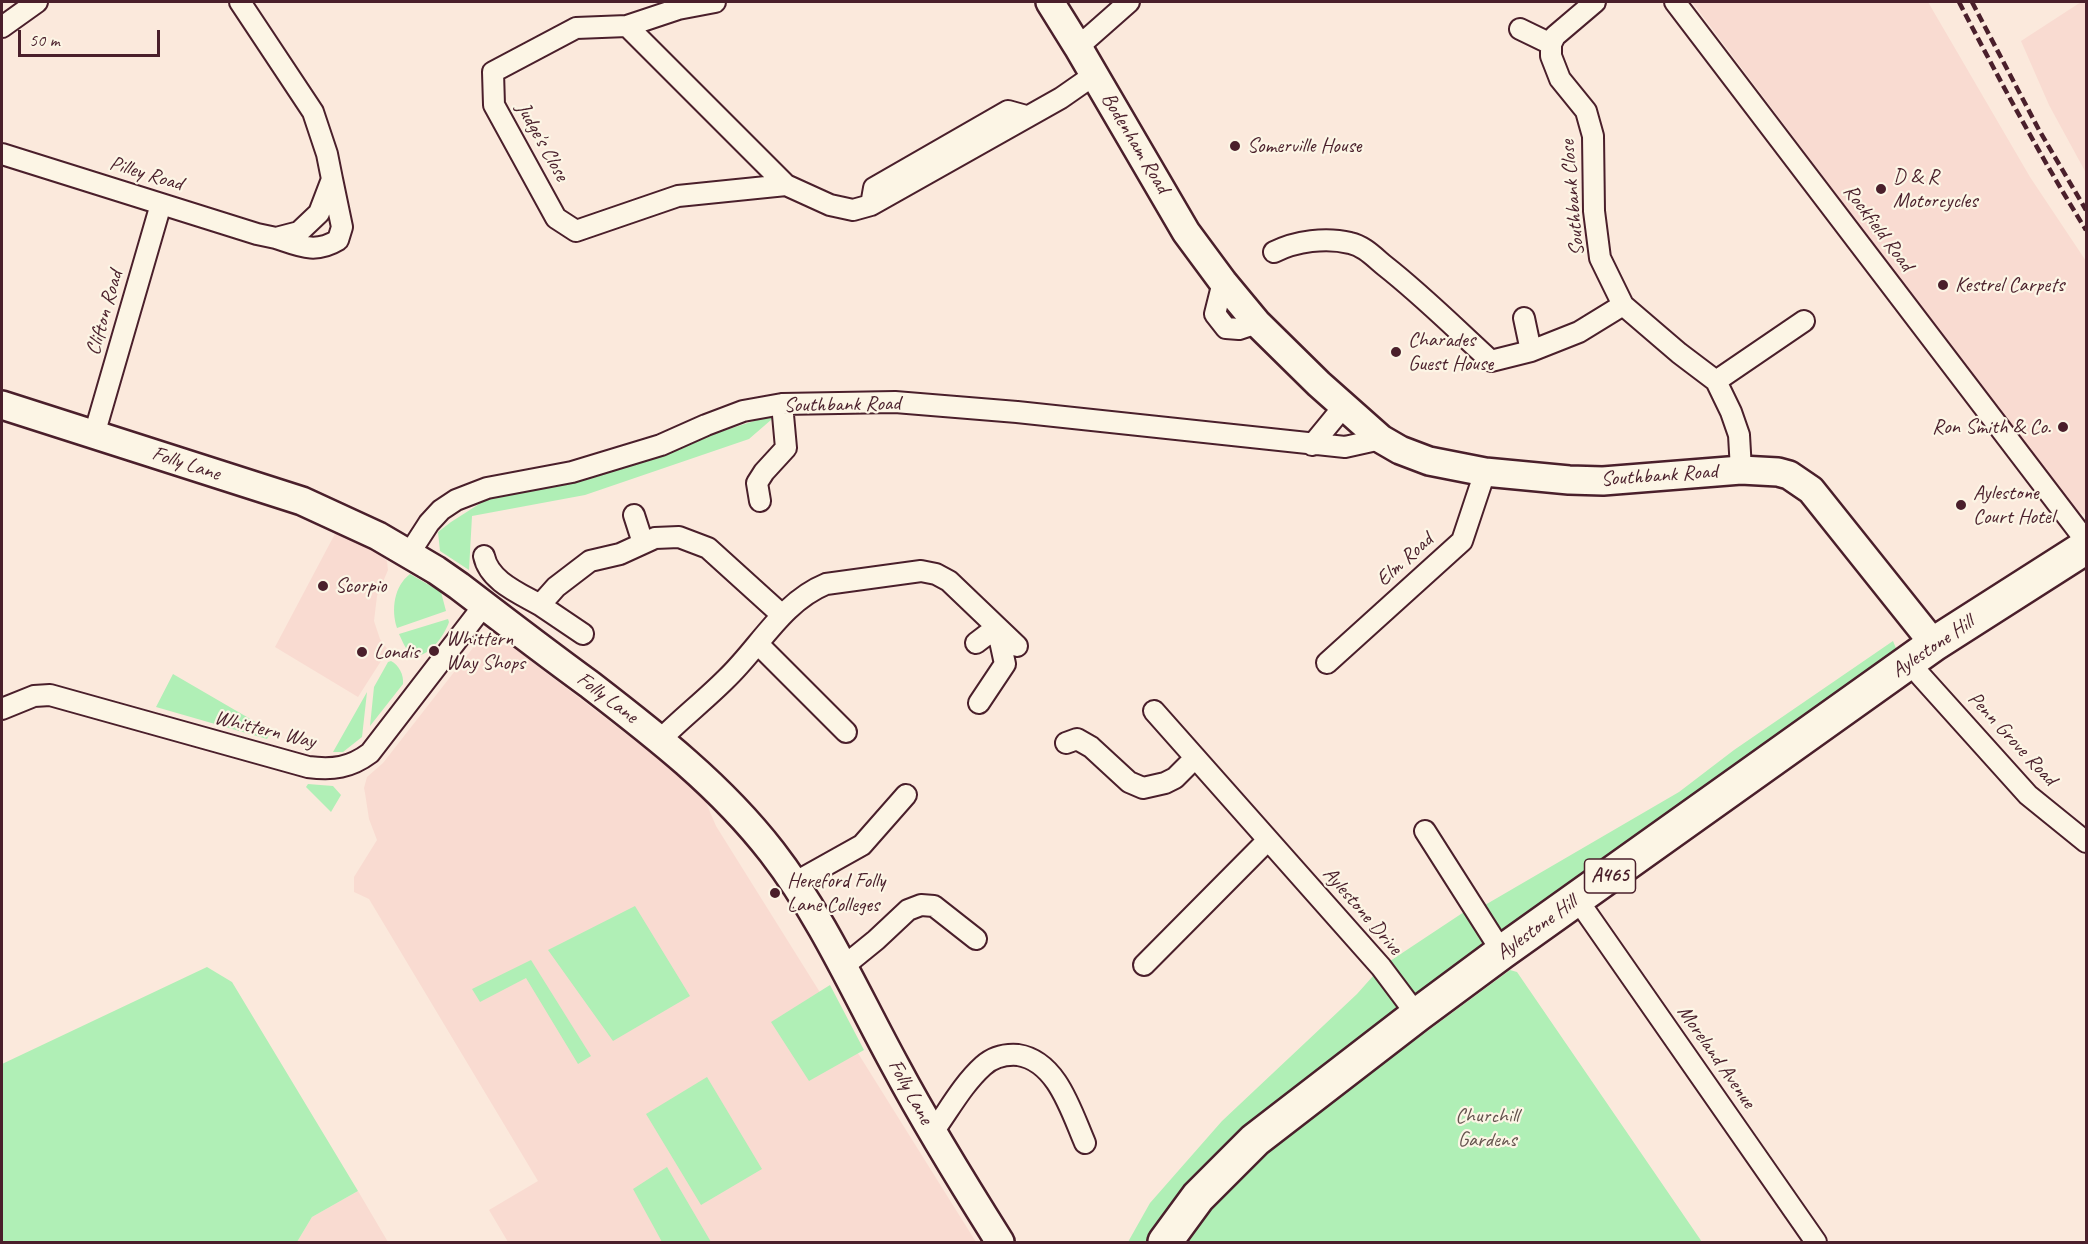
<!DOCTYPE html>
<style>
body{margin:0}
#map{position:relative;width:2088px;height:1244px;overflow:hidden;background:#fbe9dc;font-family:Caveat,sans-serif}
canvas{display:block}
.frame{position:absolute;inset:0;border:3px solid #4a1f2b;pointer-events:none}
.scale{position:absolute;left:18px;top:30px;width:142px;height:27px;box-sizing:border-box;border:3px solid #4a1f2b;border-top:0;padding-left:8px;font-size:18px;line-height:21px;white-space:nowrap;color:#4a1f2b;-webkit-text-stroke:4px #fcf5e5;paint-order:stroke}
</style>
<div id="map">
<canvas width="2088" height="1244"></canvas>
<div class="frame"></div>
<div class="scale">50 m</div>
</div>
<script>
const context = document.querySelector('canvas').getContext('2d');
context.lineJoin = 'round';
function fillPath(path, color) { context.fillStyle = color; context.fill(path, 'evenodd'); }
function strokePath(path, color, width, dash) { context.strokeStyle = color; context.lineWidth = width; context.lineCap = dash ? 'butt' : 'round'; context.setLineDash(dash || []); context.stroke(path); }
function label(font, color, halo, rows, align = 'center') {
  context.font = font + ' Caveat,sans-serif'; context.lineWidth = 4.5; context.setLineDash([]); context.textBaseline = 'middle'; context.strokeStyle = halo; context.fillStyle = color; for (const [text, x, y, turn = 0] of rows) {
    context.save(); context.translate(x, y); context.rotate((+turn || 0) * Math.PI / 180); context.textAlign = isNaN(turn) ? turn : align; if (halo) context.strokeText(text, 0, 0); context.fillText(text, 0, 0); context.restore();
  }
}
fillPath(new Path2D(`
 M 1692,2 L 1928,2 L 2030,177 L 2086,261 L 2086,515 L 2073,509 Z
 M 2081,2 L 2086,2 L 2086,173 L 2049,105 L 2021,41 Z
 M 337,530 L 369,546 L 387,561 L 388,570 L 377,596 L 374,621 L 380,639 L 388,650 L 358,697 L 275,647 Z
 M 476,644 L 510,645 L 701,791 L 716,826 L 976,1242 L 508,1242 L 489,1210 L 538,1181 L 369,899 L 354,892 L 354,877 L 377,840 L 369,819 L 365,793 L 364,788 L 367,777 L 383,763 Z
 M 358,1191 L 388,1242 L 297,1242 L 312,1217 Z`), '#f9dbd1');
fillPath(new Path2D(`
 M 779,413 L 749,439 L 585,495 L 472,516 L 469,570 L 440,551 L 438,532 L 451,522 L 487,499 L 567,481 Z
 M 410,574 L 441,592 L 446,611 L 397,628 C 391,610 394,586 410,574 Z
 M 448,619 L 449,622 C 445,634 428,661 412,654 C 406,651 402,640 399,634 Z
 M 1893,641 L 1898,653 L 1638,837 L 1613,852 L 1504,934 L 1485,905 L 1679,792 L 1734,750 Z
 M 391,661 C 399,665 404,675 403,684 L 370,726 L 374,687 L 388,662 Z
 M 173,674 L 271,731 L 267,739 L 156,707 Z
 M 367,692 L 362,737 L 343,752 L 333,752 Z
 M 308,784 L 333,786 L 341,795 L 331,812 L 306,787 Z
 M 635,906 L 690,996 L 613,1041 L 548,950 Z
 M 1464,912 L 1484,944 L 1417,1015 L 1165,1242 L 1128,1242 L 1150,1203 L 1222,1121 L 1357,994 L 1381,967 Z
 M 531,960 L 591,1056 L 578,1064 L 526,978 L 480,1002 L 472,989 Z
 M 207,967 L 232,982 L 358,1191 L 312,1217 L 297,1242 L 2,1242 L 2,1064 Z
 M 1510,970 L 1517,972 L 1702,1242 L 1180,1242 L 1234,1174 Z
 M 830,985 L 864,1050 L 809,1081 L 771,1022 Z
 M 707,1077 L 762,1169 L 701,1205 L 646,1114 Z
 M 667,1167 L 711,1242 L 662,1242 L 633,1189 Z`), '#b0efb6');
const street = new Path2D(`
 M 1595,2 L 1555,36 L 1551,44 L 1551,56 L 1560,79 L 1586,111 L 1593,136 L 1594,211 L 1600,258 L 1623,305 L 1679,353 L 1716,381 L 1731,412 L 1739,435 L 1741,470
 M 1675,2 L 2086,541
 M 627,26 L 678,9 L 715,2
 M 2,27 L 37,2
 M 1520,29 L 1551,44
 M 1078,47 L 1129,2
 M 2,154 L 257,234 L 276,238 L 299,232 L 319,213 L 332,179 L 327,154 L 313,112 L 240,2
 M 786,185 L 627,26 L 576,28 L 493,72 L 494,105 L 556,218 L 576,231 L 678,196 L 786,185 L 830,205 L 853,210 L 871,205 L 1061,98 L 1094,75
 M 871,205 L 874,188 L 1008,111 L 1026,116
 M 276,238 C 300,246 315,254 338,240 L 342,227 L 332,179
 M 1274,252 C 1296,241 1326,237 1350,243 C 1364,246 1374,257 1385,266 C 1422,295 1456,329 1491,361 L 1531,351 L 1579,332 L 1623,305
 M 1223,282 L 1215,314 L 1226,328 L 1239,329 L 1257,323
 M 1524,318 L 1531,351
 M 1716,381 L 1804,321
 M 94,435 L 161,204
 M 1312,445 L 1344,406
 M 760,501 L 757,483 L 764,472 L 786,448 L 782,404
 M 634,515 L 643,543
 M 409,554 L 429,523 L 441,510 L 456,500 L 487,488 L 572,472 L 661,445 L 706,425 L 743,411 L 782,404 L 895,402 L 1017,412 L 1345,447 L 1381,439
 M 484,556 C 489,581 519,593 540,605
 M 583,634 L 540,605 L 556,587 L 590,561 L 620,554 L 655,538 L 679,537 L 708,548 L 782,615
 M 976,643 L 997,627 L 1005,664 L 979,703
 M 758,644 L 846,732
 M 1910,662 L 1920,675 L 2028,795 L 2086,842
 M 1327,663 L 1462,541 L 1485,472
 M 2,709 L 34,696 L 50,695 L 308,767 C 333,770 350,768 370,753 L 484,605
 M 1154,711 L 1381,967 L 1417,1015
 M 661,739 C 682,718 705,700 726,679 C 759,648 782,602 826,584 L 921,571 L 936,574 L 949,581 L 1017,646
 M 1066,743 L 1077,739 L 1091,747 L 1129,782 L 1143,788 L 1165,783 L 1175,778 L 1195,758
 M 1425,831 L 1502,952
 M 794,883 L 862,845 L 906,795
 M 1577,899 L 1816,1242
 M 1144,965 L 1268,840
 M 844,966 L 876,940 L 908,910 L 921,905 L 934,906 L 976,939
 M 933,1132 C 949,1110 963,1084 983,1066 C 993,1057 1005,1054 1018,1055 C 1057,1061 1071,1111 1085,1143`);
const secondary = new Path2D(`
 M 1050,2 L 1078,47 L 1186,232 L 1223,282 L 1257,323 L 1319,384 L 1381,439 L 1400,450 L 1429,461 L 1485,472 L 1569,480 L 1603,481 L 1741,470 L 1778,472 L 1789,475 L 1811,490 L 1934,644
 M 2,405 L 302,501 L 378,536 L 436,570 L 459,586 C 502,619 545,652 589,684 C 655,735 720,785 772,852 C 823,918 856,994 896,1067 C 928,1127 964,1185 1000,1242`);
const highway = new Path2D(`
 M 1165,1242 L 1198,1197 L 1255,1140 L 1417,1015 L 1502,952 L 1934,644 L 2086,547`);
strokePath(street, '#4a1f2b', 24);
strokePath(secondary, '#4a1f2b', 32);
strokePath(highway, '#4a1f2b', 38);
strokePath(street, '#fcf5e5', 20);
strokePath(secondary, '#fcf5e5', 27);
strokePath(highway, '#fcf5e5', 33);
strokePath(new Path2D(`
 M 1959,2 C 1999,79 2040,156 2086,230
 M 1972,2 L 2039,130 L 2086,210`), '#4a1f2b', 4.5, [9, 4.5]);
for (const [x, y, r, color] of [
 [1235,146,6,"#4a1f2b"],
 [1881,189,6,"#4a1f2b"],
 [1943,285,6,"#4a1f2b"],
 [1396,352,6,"#4a1f2b"],
 [2063,427,6,"#4a1f2b"],
 [1961,505,6,"#4a1f2b"],
 [323,586,6,"#4a1f2b"],
 [434,651,6,"#4a1f2b"],
 [362,652,6,"#4a1f2b"],
 [775,893,6,"#4a1f2b"]
]) { const dot = new Path2D(); dot.arc(x, y, r, 0, 2 * Math.PI); context.fillStyle = color; context.fill(dot); strokePath(dot, '#fcf5e5', 2); }
for (const [x, y, w] of [
 [1610,876,51]
]) { const box = new Path2D(); box.roundRect(x - w / 2, y - 17, w, 34, 4.5); context.fillStyle = '#fcf5e5'; context.fill(box); strokePath(box, '#4a1f2b', 1.5); }
label('bold 20px', '#4a1f2b', null, [
 ["A465",1610,876]
]);
label('21px', '#4a1f2b', '#fcf5e5', [
 ["Judge's Close",542,142,61],
 ["Bodenham Road",1135,143,59],
 ["Pilley Road",146,174,17],
 ["Southbank Close",1573,198,-95],
 ["Rockfield Road",1878,228,53],
 ["Clifton Road",105,313,-74],
 ["Southbank Road",842,405,-1],
 ["Folly Lane",186,464,18],
 ["Southbank Road",1659,476,-4],
 ["Elm Road",1405,560,-42],
 ["Aylestone Hill",1933,647,-34],
 ["Folly Lane",607,698,37],
 ["Whittern Way",265,730,14],
 ["Penn Grove Road",2012,739,47],
 ["Aylestone Drive",1362,911,49],
 ["Aylestone Hill",1537,928,-36],
 ["Moreland Avenue",1716,1057,55],
 ["Folly Lane",910,1092,61]
]);
label('21px', '#4a1f2b', '#fcf5e5', [
 ["Somerville House",1247,146],
 ["D & R",1893,177],
 ["Motorcycles",1893,201],
 ["Kestrel Carpets",1955,285],
 ["Charades",1408,340],
 ["Guest House",1408,364],
 ["Ron Smith & Co.",2051,427,"right"],
 ["Aylestone",1973,493],
 ["Court Hotel",1973,517],
 ["Scorpio",335,586],
 ["Whittern",446,639],
 ["Way Shops",446,663],
 ["Londis",374,652],
 ["Hereford Folly",787,881],
 ["Lane Colleges",787,905]
], 'left');
label('21px', '#64534e', '#fcf5e5', [
 ["Churchill",1487,1116],
 ["Gardens",1487,1140]
]);
</script>
